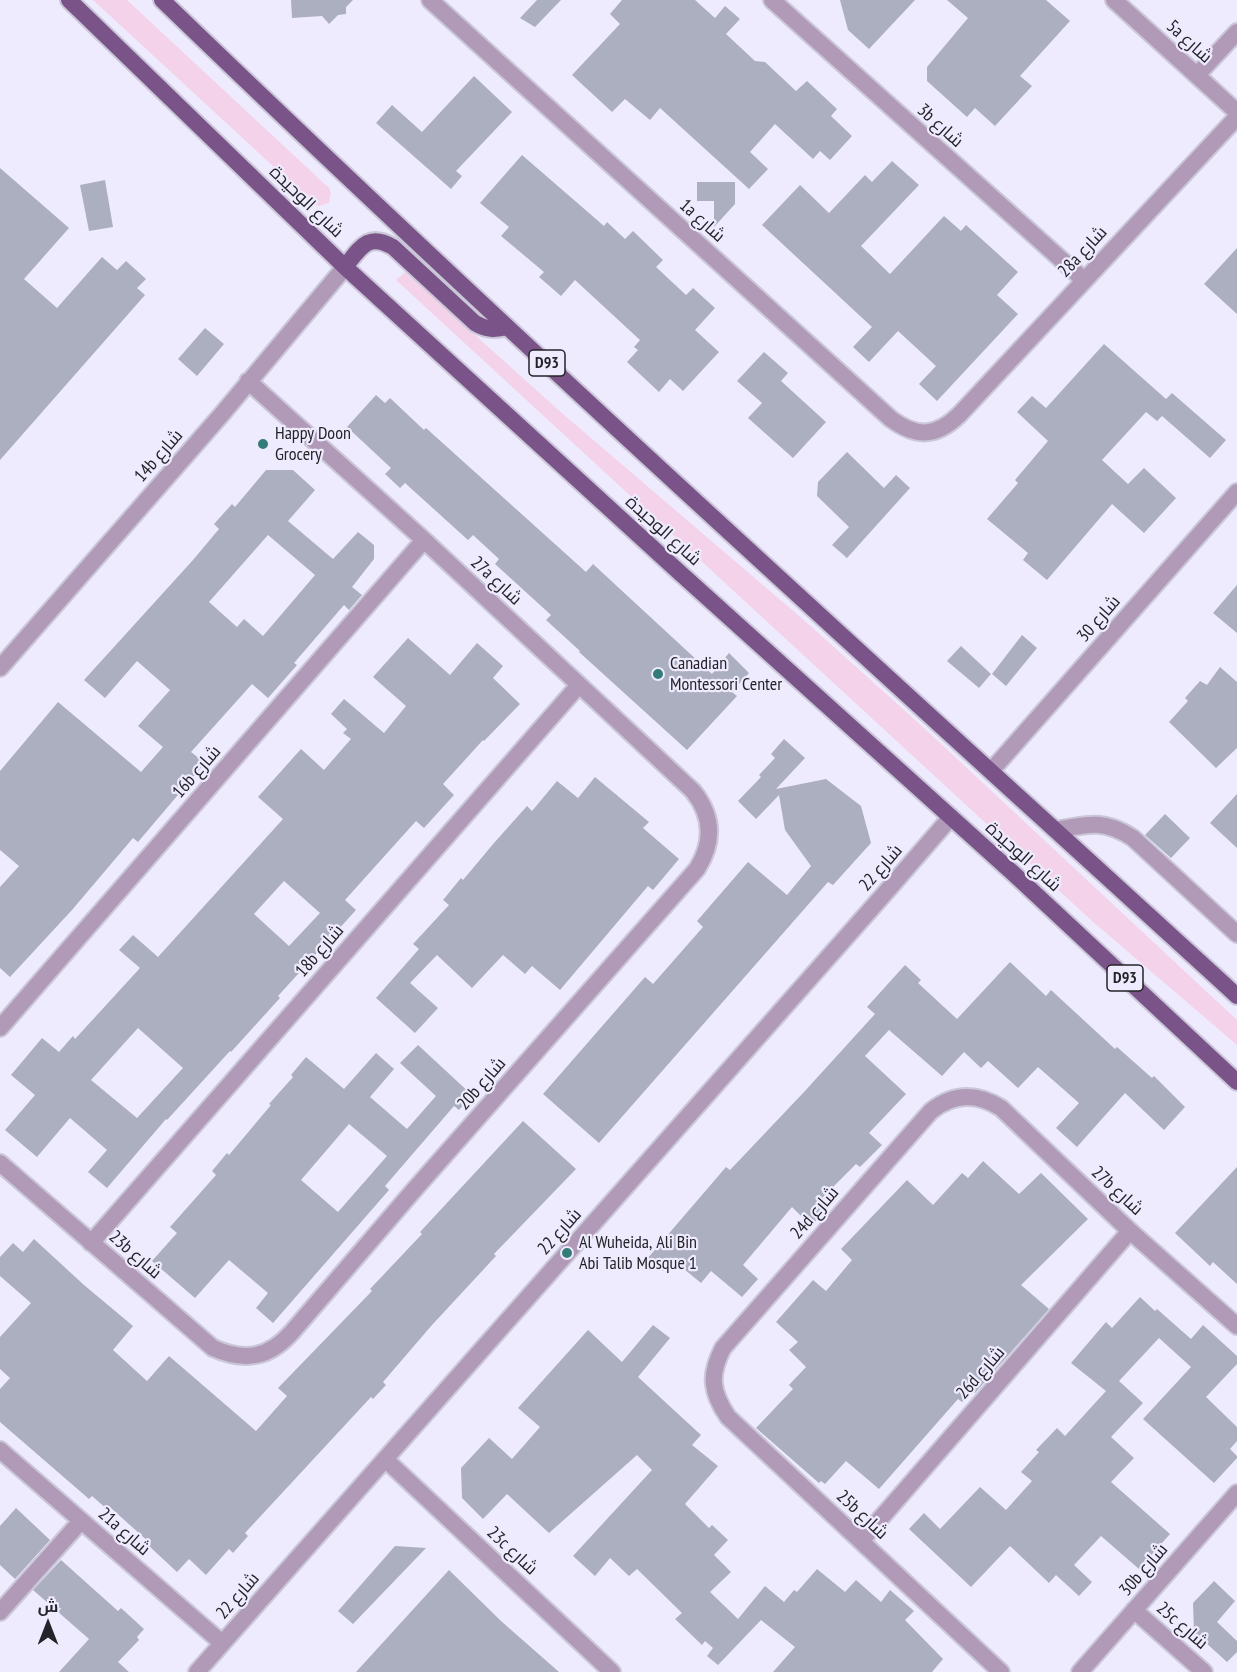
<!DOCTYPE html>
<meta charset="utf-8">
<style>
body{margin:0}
#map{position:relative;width:1237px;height:1672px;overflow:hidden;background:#efebfe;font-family:"PT Sans Narrow",Cairo,sans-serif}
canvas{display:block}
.north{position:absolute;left:18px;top:1594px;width:60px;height:60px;-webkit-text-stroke:4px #efebfe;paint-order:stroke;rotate:0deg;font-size:16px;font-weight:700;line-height:24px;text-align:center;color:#242329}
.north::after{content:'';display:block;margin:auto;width:21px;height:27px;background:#242329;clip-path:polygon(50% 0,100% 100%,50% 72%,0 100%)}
</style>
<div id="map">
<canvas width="1237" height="1672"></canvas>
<div class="north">ش</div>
</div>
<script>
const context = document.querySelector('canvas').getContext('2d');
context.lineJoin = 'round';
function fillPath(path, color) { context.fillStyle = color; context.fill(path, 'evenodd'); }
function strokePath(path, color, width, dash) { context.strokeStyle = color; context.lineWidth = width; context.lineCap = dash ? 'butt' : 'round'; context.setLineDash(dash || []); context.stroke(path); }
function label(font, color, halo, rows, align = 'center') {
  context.font = font + ' "PT Sans Narrow",Cairo,sans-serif'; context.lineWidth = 4.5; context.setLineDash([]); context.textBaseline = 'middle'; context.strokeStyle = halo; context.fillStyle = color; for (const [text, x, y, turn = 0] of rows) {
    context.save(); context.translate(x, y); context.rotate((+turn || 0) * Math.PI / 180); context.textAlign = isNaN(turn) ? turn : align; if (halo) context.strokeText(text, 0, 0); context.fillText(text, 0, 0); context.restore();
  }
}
fillPath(new Path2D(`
 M 93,0 L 127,0 L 329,188 L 331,193 L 329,203 L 319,206 L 314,204 Z
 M 405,272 L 563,414 L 805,621 L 924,728 L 1237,1020 L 1237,1045 L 1092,921 L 396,280 Z`), '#f4d3ea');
fillPath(new Path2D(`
 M 291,0 L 353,0 L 346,7 L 346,14 L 338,15 L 329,24 L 322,16 L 292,18 Z
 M 537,0 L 561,0 L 535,27 L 520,18 Z
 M 622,0 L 695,0 L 715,18 L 725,6 L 740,19 L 726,34 L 755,61 L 765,62 L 796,91 L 807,81 L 837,109 L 831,116 L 852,136 L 830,160 L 820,151 L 813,159 L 775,124 L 750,152 L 768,169 L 749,189 L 660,108 L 650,120 L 625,99 L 612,112 L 572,75 L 620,24 L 610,14 Z
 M 840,0 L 915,0 L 869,49 L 848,30 Z
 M 947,0 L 1046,0 L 1070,21 L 1020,76 L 1032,86 L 995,126 L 975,108 L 967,117 L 927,81 L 927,67 L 968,18 Z
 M 474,76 L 512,112 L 456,171 L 462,176 L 451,189 L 376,123 L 392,105 L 422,132 Z
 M 522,155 L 604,226 L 607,222 L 625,239 L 633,231 L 663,260 L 656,267 L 686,295 L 693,288 L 715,308 L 695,330 L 719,352 L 683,391 L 670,379 L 659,392 L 627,362 L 638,350 L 634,347 L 640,340 L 575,280 L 561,296 L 539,277 L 544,272 L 501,236 L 509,227 L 480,203 Z
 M 892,161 L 919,185 L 861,246 L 890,274 L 944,216 L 961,231 L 966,225 L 1018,272 L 997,295 L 1018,314 L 937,401 L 919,384 L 936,366 L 898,331 L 869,362 L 853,347 L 872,327 L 762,225 L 800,185 L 829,213 L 865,175 L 872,182 Z
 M 0,168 L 69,228 L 24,279 L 57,308 L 102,257 L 117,270 L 126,261 L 146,279 L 137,288 L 145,295 L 0,460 Z
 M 105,180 L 113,227 L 89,231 L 80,185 Z
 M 697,182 L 735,182 L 735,204 L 714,227 L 714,201 L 697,201 Z
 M 1237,248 L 1237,314 L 1204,284 Z
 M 205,328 L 224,344 L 197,376 L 178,359 Z
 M 1104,344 L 1166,399 L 1172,393 L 1226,440 L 1210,458 L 1162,416 L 1157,421 L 1146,412 L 1102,460 L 1128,484 L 1144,468 L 1176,498 L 1144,533 L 1112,504 L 1047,580 L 1023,560 L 1028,553 L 987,519 L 1018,483 L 1015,480 L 1048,441 L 1017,412 L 1032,396 L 1046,408 Z
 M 764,352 L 788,373 L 781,381 L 826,422 L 793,458 L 748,418 L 762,403 L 737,381 Z
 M 376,395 L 385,403 L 390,398 L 424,430 L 426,428 L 586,572 L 593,564 L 712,674 L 729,653 L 749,673 L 732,692 L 737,696 L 687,750 L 579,652 L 580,651 L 546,620 L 551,615 L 495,564 L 499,559 L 473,535 L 468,540 L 405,483 L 400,488 L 385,474 L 391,468 L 347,427 Z
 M 847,452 L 884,488 L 896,475 L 910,488 L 847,558 L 832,545 L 849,527 L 817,496 L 818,482 Z
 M 266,470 L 293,470 L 315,490 L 288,521 L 333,559 L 358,532 L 374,545 L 374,559 L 352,587 L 362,595 L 349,610 L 344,605 L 294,663 L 297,665 L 268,698 L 252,684 L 191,752 L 205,763 L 138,842 L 133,838 L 72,910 L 10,977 L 0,968 L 0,887 L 19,866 L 0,850 L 0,771 L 58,702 L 141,772 L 163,747 L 138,726 L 170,690 L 137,661 L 105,698 L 84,680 L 193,560 L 219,529 L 214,524 L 232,504 L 235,507 ZM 268,535 L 315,575 L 263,636 L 244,619 L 237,627 L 209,602 Z
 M 1237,585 L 1237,633 L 1213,613 Z
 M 1022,635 L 1037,648 L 1006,686 L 992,674 Z
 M 408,638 L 450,675 L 477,643 L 503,666 L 493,678 L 520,704 L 484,741 L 483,740 L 443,784 L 454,795 L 424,828 L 416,821 L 345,900 L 356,910 L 278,996 L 280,998 L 231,1052 L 230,1051 L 167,1120 L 166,1119 L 107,1188 L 88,1172 L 107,1150 L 70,1118 L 37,1157 L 5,1130 L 35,1095 L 11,1075 L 42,1038 L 59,1052 L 73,1036 L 75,1039 L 140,968 L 119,950 L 133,935 L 158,957 L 283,819 L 258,797 L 301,749 L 324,770 L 337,755 L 351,739 L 343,733 L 347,729 L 331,714 L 344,699 L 384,733 L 406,706 L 373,677 ZM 284,881 L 320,913 L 289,946 L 254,914 ZM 138,1028 L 183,1068 L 137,1118 L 91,1080 Z
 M 961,646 L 991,674 L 979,688 L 947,661 Z
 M 1220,667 L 1237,682 L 1237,748 L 1216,768 L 1169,722 L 1188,701 L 1185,698 L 1200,681 L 1207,685 Z
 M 784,739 L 805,758 L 776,789 L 826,779 L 861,806 L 871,843 L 833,885 L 828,882 L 599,1143 L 543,1094 L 645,977 L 653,984 L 703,927 L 697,921 L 748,862 L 787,895 L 811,866 L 785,830 L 779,795 L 756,819 L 738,801 L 761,777 L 759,775 L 775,758 L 771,754 Z
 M 595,777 L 649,822 L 643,828 L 679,859 L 653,890 L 648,886 L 560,990 L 532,966 L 525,974 L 503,955 L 472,988 L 437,955 L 410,983 L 438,1008 L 415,1033 L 376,998 L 419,949 L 413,944 L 449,905 L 443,900 L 461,878 L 463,880 L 494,843 L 527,806 L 532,811 L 557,781 L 578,798 Z
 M 1237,794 L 1237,848 L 1210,823 Z
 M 1165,814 L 1190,838 L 1171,858 L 1145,835 Z
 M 1010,962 L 1046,996 L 1051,990 L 1115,1049 L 1117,1047 L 1152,1078 L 1154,1076 L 1185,1107 L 1164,1130 L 1125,1093 L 1077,1147 L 1056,1128 L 1079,1103 L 1038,1067 L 1018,1088 L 988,1061 L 981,1068 L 964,1052 L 942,1076 L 889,1030 L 865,1056 L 906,1094 L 869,1133 L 882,1145 L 860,1167 L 856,1164 L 821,1199 L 829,1207 L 811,1226 L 792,1207 L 743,1265 L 758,1279 L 742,1297 L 711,1271 L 701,1283 L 673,1260 L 663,1271 L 647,1259 L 726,1167 L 730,1170 L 804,1092 L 875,1014 L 867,1007 L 905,965 L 921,980 L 918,983 L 957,1019 Z
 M 418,1045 L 472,1095 L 459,1110 L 454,1106 L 385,1186 L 389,1190 L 273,1323 L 256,1308 L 268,1293 L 229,1260 L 195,1298 L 152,1261 L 177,1233 L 170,1227 L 216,1175 L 212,1171 L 227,1153 L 229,1155 L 271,1105 L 269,1104 L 293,1077 L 291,1075 L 306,1057 L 344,1089 L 376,1053 L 394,1069 L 370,1097 L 407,1129 L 436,1096 L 400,1063 ZM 349,1124 L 387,1156 L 338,1212 L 301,1180 Z
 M 523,1121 L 576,1169 L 494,1254 L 496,1256 L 432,1325 L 383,1382 L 386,1385 L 373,1399 L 371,1397 L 245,1533 L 248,1536 L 233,1553 L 229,1549 L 206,1575 L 189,1559 L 177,1572 L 149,1546 L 151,1544 L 111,1508 L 108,1510 L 92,1496 L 89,1499 L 0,1422 L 0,1389 L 10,1378 L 0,1369 L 0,1337 L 31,1303 L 0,1276 L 0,1257 L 13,1243 L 23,1252 L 34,1239 L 84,1285 L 133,1326 L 113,1350 L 147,1381 L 169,1356 L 256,1431 L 287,1396 L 278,1388 L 372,1291 L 370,1289 L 422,1234 L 420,1232 Z
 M 983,1161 L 1019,1194 L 1041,1173 L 1088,1219 L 1021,1285 L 1049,1309 L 975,1393 L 972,1391 L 962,1402 L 958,1399 L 879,1489 L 846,1461 L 825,1484 L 821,1481 L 819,1483 L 756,1428 L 793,1389 L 789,1385 L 806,1367 L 789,1350 L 798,1342 L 776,1322 L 813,1280 L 826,1291 L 852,1260 L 841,1249 L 907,1180 L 933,1205 L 962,1173 L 968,1178 Z
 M 1237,1167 L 1237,1284 L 1213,1262 L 1210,1266 L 1175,1233 Z
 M 1140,1297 L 1155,1311 L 1157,1309 L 1191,1339 L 1203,1325 L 1237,1356 L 1237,1364 L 1206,1397 L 1237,1427 L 1237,1441 L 1230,1449 L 1237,1456 L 1237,1458 L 1214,1483 L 1143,1419 L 1191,1367 L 1159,1338 L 1119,1381 L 1143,1403 L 1111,1437 L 1134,1458 L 1111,1482 L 1170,1534 L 1139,1569 L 1101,1536 L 1074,1565 L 1092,1582 L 1079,1596 L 1056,1575 L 1049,1583 L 1010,1546 L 971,1587 L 909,1529 L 924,1513 L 940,1529 L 980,1487 L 1006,1510 L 1032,1481 L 1021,1472 L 1039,1452 L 1036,1450 L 1057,1428 L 1065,1436 L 1106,1391 L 1071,1363 L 1106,1322 L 1112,1328 Z
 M 653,1325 L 670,1338 L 638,1377 L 701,1435 L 692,1445 L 718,1466 L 685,1504 L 709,1528 L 712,1525 L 728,1540 L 714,1555 L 731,1572 L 710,1592 L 738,1619 L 765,1586 L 784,1602 L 794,1590 L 797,1592 L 817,1569 L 845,1592 L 856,1580 L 881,1602 L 890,1590 L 914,1611 L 905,1620 L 943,1659 L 932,1672 L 773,1672 L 795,1647 L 761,1620 L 718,1665 L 707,1656 L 713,1648 L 705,1641 L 702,1645 L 675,1619 L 682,1613 L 637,1569 L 629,1576 L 610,1558 L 595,1576 L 573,1556 L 652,1470 L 637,1455 L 549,1533 L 507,1494 L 483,1519 L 462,1498 L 461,1468 L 489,1438 L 512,1459 L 540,1427 L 518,1408 L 588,1330 L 622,1362 Z
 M 16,1508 L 50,1540 L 15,1579 L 0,1565 L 0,1526 Z
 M 395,1546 L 426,1548 L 353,1624 L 338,1611 Z
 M 61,1560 L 118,1611 L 121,1608 L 144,1629 L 137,1637 L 139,1640 L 118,1662 L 129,1672 L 59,1672 L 89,1639 L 33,1590 Z
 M 449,1570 L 501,1621 L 559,1672 L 356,1672 Z
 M 1214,1581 L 1235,1601 L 1217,1622 L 1237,1641 L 1237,1652 L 1227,1662 L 1194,1632 L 1193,1603 Z`), '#abafc0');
const minor = new Path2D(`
 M 430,0 L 891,419 C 917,438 936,437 959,415 L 1237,117
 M 772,0 L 1084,280
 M 1114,0 L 1237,112
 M 1197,75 L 1237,32
 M 0,668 L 222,414 L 345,267
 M 991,771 L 1237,492
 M 1056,830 C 1088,824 1104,819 1133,838 L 1237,934
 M 0,1028 L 424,540
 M 0,1163 L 213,1348 C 245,1362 269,1358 292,1332 L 414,1190 L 697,869 C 714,842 713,816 693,791 L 424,540 L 248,381
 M 91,1243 L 579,685
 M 0,1450 L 222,1643
 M 385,1459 L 612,1672
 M 861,1541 L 1130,1231
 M 1134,1610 L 1204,1672
 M 0,1612 L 81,1521
 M 197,1672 L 886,892 L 951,817
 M 1001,1672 L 728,1417 C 711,1392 709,1375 723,1348 L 931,1111 C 954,1093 977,1093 1001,1108 L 1130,1231 L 1237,1326
 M 1080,1672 L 1237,1493`);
const primary = new Path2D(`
 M 69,0 L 345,267 L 679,572 L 1014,874 L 1237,1082
 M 162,0 C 513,339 876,666 1237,996
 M 345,267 C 360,248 368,232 393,247 L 475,323 C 487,330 495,330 507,327`);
strokePath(minor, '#cac7d8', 20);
strokePath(primary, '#cac7d8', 20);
strokePath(minor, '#b09ab8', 16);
strokePath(primary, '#7a5488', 16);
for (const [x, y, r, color] of [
 [263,444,6,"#347c7a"],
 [658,674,6,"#347c7a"],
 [567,1253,6,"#347c7a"]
]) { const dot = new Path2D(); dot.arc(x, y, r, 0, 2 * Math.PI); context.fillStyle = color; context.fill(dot); strokePath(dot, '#efebfe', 2); }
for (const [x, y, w] of [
 [547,363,36],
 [1125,978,36]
]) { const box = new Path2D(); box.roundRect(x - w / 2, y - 13, w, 26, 4.5); context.fillStyle = '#efebfe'; context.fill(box); strokePath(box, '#242329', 1.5); }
label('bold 16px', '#242329', null, [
 ["D93",547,363],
 ["D93",1125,978]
]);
label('18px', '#242329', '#efebfe', [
 ["5a شارع",1189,42,42],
 ["3b شارع",940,126,42],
 ["شارع الوحيدة",306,202,44],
 ["1a شارع",702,221,42],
 ["28a شارع",1083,252,-47],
 ["14b شارع",159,456,-49],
 ["شارع الوحيدة",663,531,42],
 ["27a شارع",496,581,43],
 ["شارع 30",1099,619,-49],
 ["16b شارع",197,772,-49],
 ["شارع الوحيدة",1023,857,42],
 ["شارع 22",881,868,-49],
 ["18b شارع",320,951,-49],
 ["20b شارع",482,1084,-49],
 ["27b شارع",1117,1191,43],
 ["24d شارع",815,1213,-49],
 ["شارع 22",560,1232,-48],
 ["23b شارع",135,1255,41],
 ["26d شارع",981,1373,-49],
 ["25b شارع",862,1515,43],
 ["21a شارع",124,1532,41],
 ["23c شارع",512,1551,43],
 ["30b شارع",1144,1570,-49],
 ["شارع 22",238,1596,-49],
 ["25c شارع",1182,1626,41]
]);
label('18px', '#242329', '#efebfe', [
 ["Happy Doon",275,434],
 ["Grocery",275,455],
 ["Canadian",670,664],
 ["Montessori Center",670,685],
 ["Al Wuheida, Ali Bin",579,1243],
 ["Abi Talib Mosque 1",579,1264]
], 'left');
</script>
